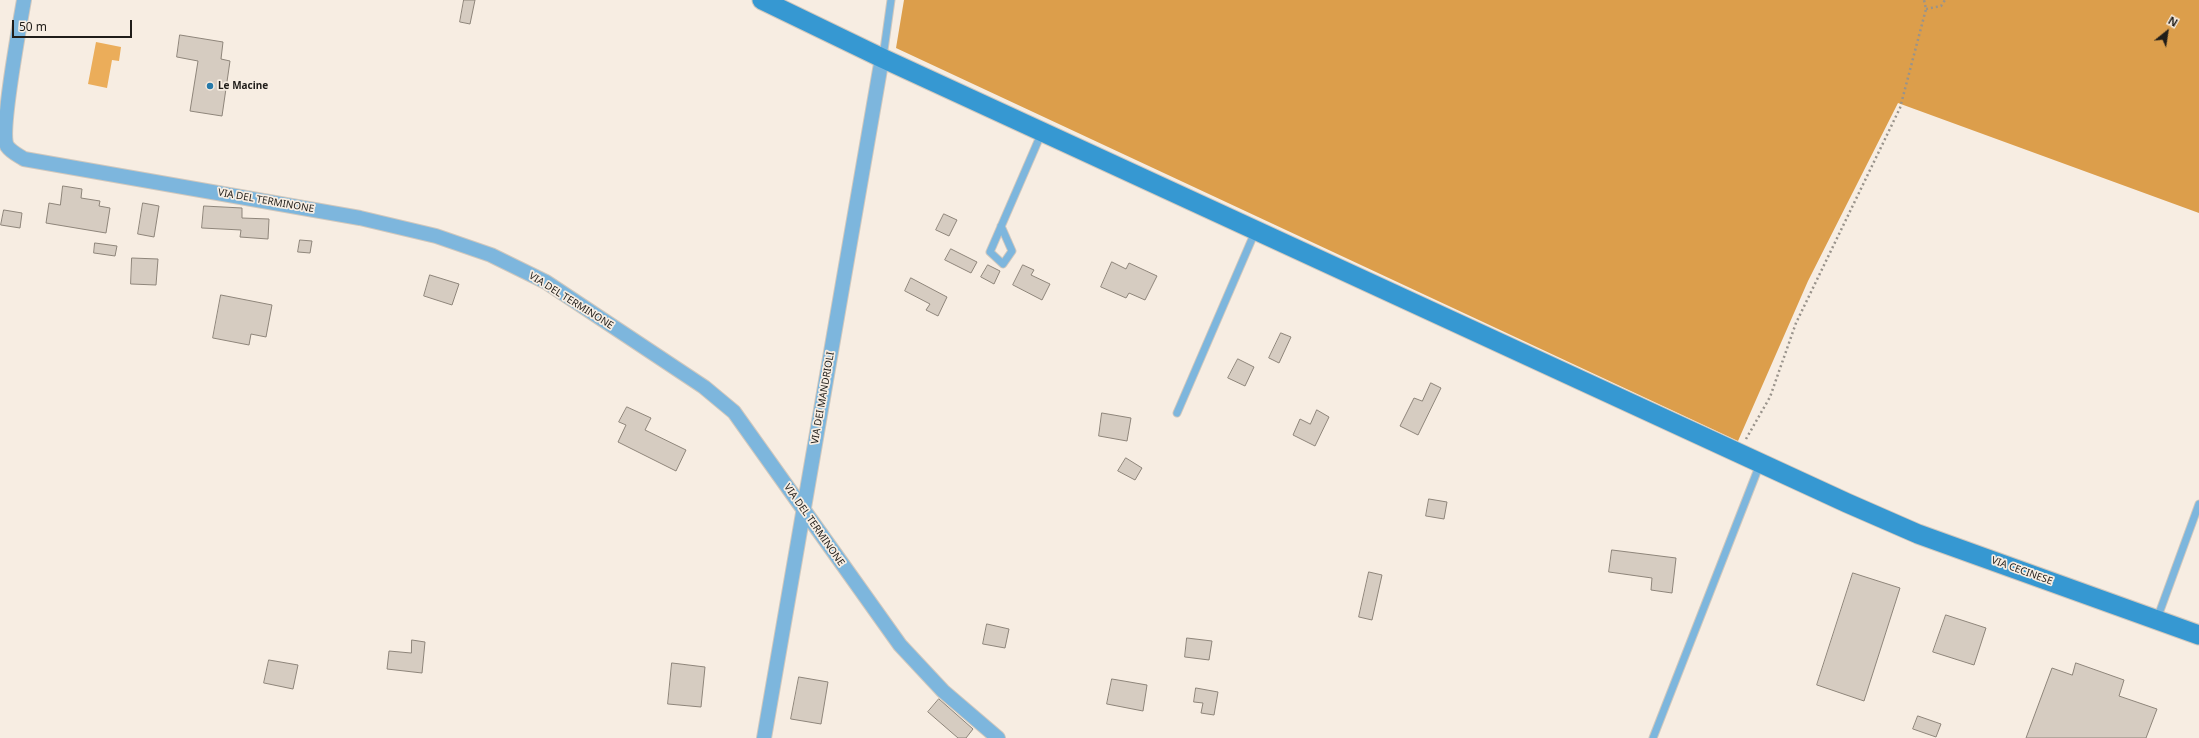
<!DOCTYPE html>
<style>
body{margin:0}
#map{position:relative;width:2199px;height:738px;overflow:hidden;background:#f7ede2;font-family:"Noto Sans",sans-serif}
canvas{display:block}
.north{position:absolute;left:2147px;top:12px;width:40px;height:40px;-webkit-text-stroke:3px #f7ede2;paint-order:stroke;rotate:30deg;font-size:11px;font-weight:700;line-height:16px;text-align:center;color:#201d19}
.north::after{content:'';display:block;margin:auto;width:14px;height:18px;background:#201d19;clip-path:polygon(50% 0,100% 100%,50% 72%,0 100%)}
.scale{position:absolute;left:12px;top:20px;width:120px;height:18px;box-sizing:border-box;border:2px solid #201d19;border-top:0;padding-left:5px;font-size:12px;line-height:14px;white-space:nowrap;color:#201d19;-webkit-text-stroke:3px #f7ede2;paint-order:stroke}
</style>
<div id="map">
<canvas width="2199" height="738"></canvas>
<div class="north">N</div>
<div class="scale">50 m</div>
</div>
<script>
const context = document.querySelector('canvas').getContext('2d');
context.lineJoin = 'round';
function fillPath(path, color) { context.fillStyle = color; context.fill(path, 'evenodd'); }
function strokePath(path, color, width, dash) { context.strokeStyle = color; context.lineWidth = width; context.lineCap = dash ? 'butt' : 'round'; context.setLineDash(dash || []); context.stroke(path); }
function label(font, color, halo, rows, align = 'center') {
  context.font = font + ' "Noto Sans",sans-serif'; context.lineWidth = 3.5; context.setLineDash([]); context.textBaseline = 'middle'; context.strokeStyle = halo; context.fillStyle = color; for (const [text, x, y, turn = 0] of rows) {
    context.save(); context.translate(x, y); context.rotate((+turn || 0) * Math.PI / 180); context.textAlign = isNaN(turn) ? turn : align; if (halo) context.strokeText(text, 0, 0); context.fillText(text, 0, 0); context.restore();
  }
}
fillPath(new Path2D(`
 M 904,0 L 2199,0 L 2199,213 L 1898,103 L 1808,281 L 1738,441 L 896,48 Z`), '#dc9e4b');
fillPath(new Path2D(`
 M 96,42 L 121,47 L 119,61 L 112,60 L 107,88 L 88,84 Z`), '#ebad5a');
const building = new Path2D(`
 M 464,0 L 475,0 L 470,24 L 460,22 Z
 M 180,35 L 223,42 L 221,59 L 230,61 L 222,116 L 190,111 L 198,61 L 177,57 Z
 M 63,186 L 82,189 L 81,198 L 100,201 L 99,206 L 110,208 L 106,233 L 46,223 L 49,203 L 60,205 Z
 M 143,203 L 159,206 L 154,237 L 138,234 Z
 M 204,206 L 242,208 L 242,218 L 269,219 L 268,239 L 240,237 L 241,230 L 202,228 Z
 M 4,210 L 22,213 L 20,228 L 1,225 Z
 M 944,214 L 957,220 L 949,236 L 936,230 Z
 M 300,240 L 312,241 L 310,253 L 298,252 Z
 M 95,243 L 117,246 L 115,256 L 94,253 Z
 M 951,249 L 977,262 L 971,273 L 945,260 Z
 M 132,258 L 158,259 L 156,285 L 131,284 Z
 M 1112,262 L 1126,269 L 1129,263 L 1157,276 L 1145,300 L 1129,293 L 1126,298 L 1101,287 Z
 M 988,265 L 1000,271 L 994,284 L 981,277 Z
 M 1023,265 L 1034,270 L 1031,275 L 1050,284 L 1042,300 L 1013,285 Z
 M 430,275 L 459,284 L 452,305 L 424,296 Z
 M 911,278 L 947,297 L 938,316 L 926,310 L 930,304 L 905,291 Z
 M 221,295 L 272,305 L 266,337 L 251,334 L 249,345 L 213,338 Z
 M 1281,333 L 1291,337 L 1279,363 L 1269,358 Z
 M 1238,359 L 1254,367 L 1245,386 L 1228,378 Z
 M 1431,383 L 1441,388 L 1418,435 L 1400,426 L 1414,398 L 1422,401 Z
 M 627,407 L 651,418 L 645,430 L 686,450 L 676,471 L 618,442 L 626,425 L 619,422 Z
 M 1317,410 L 1329,417 L 1315,446 L 1293,435 L 1300,419 L 1310,424 Z
 M 1102,413 L 1131,418 L 1127,441 L 1099,436 Z
 M 1126,458 L 1142,468 L 1135,480 L 1118,471 Z
 M 1429,499 L 1447,502 L 1444,519 L 1426,516 Z
 M 1612,550 L 1676,558 L 1672,593 L 1651,590 L 1652,578 L 1609,572 Z
 M 1369,572 L 1382,575 L 1372,620 L 1359,617 Z
 M 1853,573 L 1900,588 L 1864,701 L 1817,685 Z
 M 1946,615 L 1986,628 L 1974,665 L 1933,652 Z
 M 987,624 L 1009,629 L 1005,648 L 983,644 Z
 M 1187,638 L 1212,641 L 1209,660 L 1185,657 Z
 M 412,640 L 425,642 L 422,673 L 387,669 L 389,651 L 411,653 Z
 M 269,660 L 298,665 L 293,689 L 264,683 Z
 M 672,663 L 705,667 L 701,707 L 668,704 Z
 M 2076,663 L 2124,680 L 2119,696 L 2157,709 L 2146,738 L 2026,738 L 2052,668 L 2072,675 Z
 M 799,677 L 828,682 L 821,724 L 791,719 Z
 M 1112,679 L 1147,685 L 1143,711 L 1107,704 Z
 M 1196,688 L 1218,692 L 1214,715 L 1201,713 L 1203,703 L 1194,702 Z
 M 939,699 L 973,729 L 966,738 L 958,738 L 928,712 Z
 M 1918,716 L 1941,724 L 1936,737 L 1913,729 Z`);
fillPath(building, '#d6ccc1');
strokePath(building, '#8e857a', 1);
const service = new Path2D(`
 M 883,57 L 891,0
 M 1001,226 L 1012,251 L 1003,264 L 990,252 L 1042,132
 M 1177,413 L 1255,232
 M 2157,619 L 2199,504
 M 1653,738 L 1760,464`);
const minor = new Path2D(`
 M 24,0 C 20,23 0,132 7,146 C 11,152 18,155 24,159 L 360,218 L 436,236 L 491,255 L 546,282 L 704,387 L 734,412 L 900,645 L 943,691 L 998,738
 M 764,738 L 882,58`);
const secondary = new Path2D(`
 M 762,0 L 882,58 L 1847,503 L 1918,534 L 2199,635`);
strokePath(service, '#d0c8be', 9);
strokePath(minor, '#d0c8be', 16);
strokePath(secondary, '#d0c8be', 21);
strokePath(new Path2D(`
 M 1926,9 L 1941,6 L 1945,0
 M 1746,439 L 1770,397 L 1796,323 L 1900,108 L 1926,9 L 1924,0`), '#99938b', 2.5, [2, 3]);
strokePath(service, '#7db6dd', 7);
strokePath(minor, '#7db6dd', 14);
strokePath(secondary, '#3698d2', 19);
for (const [x, y, r, color] of [
 [210,86,4,"#2679a9"]
]) { const dot = new Path2D(); dot.arc(x, y, r, 0, 2 * Math.PI); context.fillStyle = color; context.fill(dot); strokePath(dot, '#f7ede2', 1.5); }
label('bold 10px', '#201d19', '#f7ede2', [
 ["Le Macine",218,86]
], 'left');
label('10px', '#201d19', '#f7ede2', [
 ["VIA DEL TERMINONE",266,201,10],
 ["VIA DEL TERMINONE",571,301,32],
 ["VIA DEI MANDRIOLI",823,398,-80],
 ["VIA DEL TERMINONE",814,525,55],
 ["VIA CECINESE",2022,571,20]
]);
</script>
